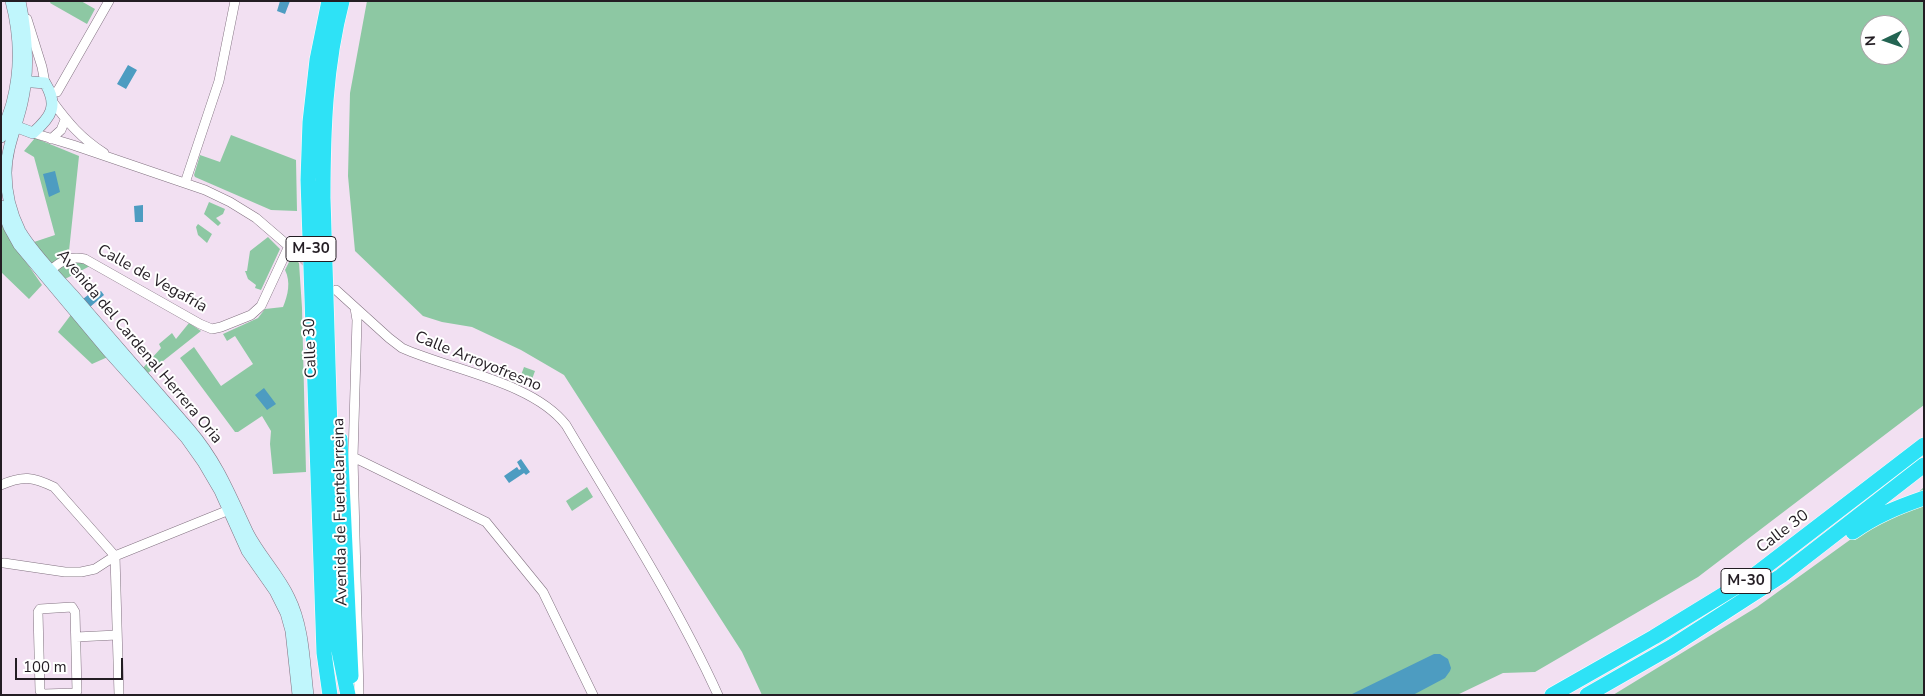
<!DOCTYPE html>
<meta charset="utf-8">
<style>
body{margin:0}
#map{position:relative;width:1925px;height:696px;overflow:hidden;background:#f2e0f2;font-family:"Nunito Sans",sans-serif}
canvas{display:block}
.frame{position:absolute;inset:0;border:2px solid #231d23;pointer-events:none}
.north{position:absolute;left:1860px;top:15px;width:50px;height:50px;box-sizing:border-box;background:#fff;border:1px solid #a7a5a7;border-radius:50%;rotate:267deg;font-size:14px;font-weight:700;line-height:20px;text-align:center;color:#231d23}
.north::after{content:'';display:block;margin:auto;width:18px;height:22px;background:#236452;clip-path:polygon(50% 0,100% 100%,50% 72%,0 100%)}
.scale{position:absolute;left:15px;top:658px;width:108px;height:22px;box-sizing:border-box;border:2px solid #231d23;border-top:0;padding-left:6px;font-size:15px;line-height:18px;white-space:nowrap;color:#231d23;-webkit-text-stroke:4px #fff;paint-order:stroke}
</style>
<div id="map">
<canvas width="1925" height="696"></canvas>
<div class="frame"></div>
<div class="north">N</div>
<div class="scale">100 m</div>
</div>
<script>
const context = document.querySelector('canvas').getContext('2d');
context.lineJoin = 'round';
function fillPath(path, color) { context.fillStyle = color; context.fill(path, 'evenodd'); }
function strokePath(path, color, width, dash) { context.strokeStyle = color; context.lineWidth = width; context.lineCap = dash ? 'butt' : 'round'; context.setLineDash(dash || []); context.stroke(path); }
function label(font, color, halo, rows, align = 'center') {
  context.font = font + ' "Nunito Sans",sans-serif'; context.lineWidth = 4; context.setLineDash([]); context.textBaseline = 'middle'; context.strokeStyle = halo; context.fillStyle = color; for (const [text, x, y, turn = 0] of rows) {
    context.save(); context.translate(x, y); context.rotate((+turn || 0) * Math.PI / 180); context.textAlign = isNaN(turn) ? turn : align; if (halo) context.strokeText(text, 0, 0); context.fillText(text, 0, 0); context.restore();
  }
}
fillPath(new Path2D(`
 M 51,1 L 81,1 L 95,9 L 87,24 L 50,3 Z
 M 367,1 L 1924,1 L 1924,405 L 1698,577 L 1535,672 L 1503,673 L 1457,695 L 762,695 L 742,652 L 564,375 L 521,350 L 472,327 L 442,322 L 423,316 L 355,251 L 348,176 L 350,93 ZM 1870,25 L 1900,25 L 1900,55 L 1870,55 Z
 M 231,135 L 296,160 L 297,211 L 271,210 L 195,177 L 194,175 L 200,155 L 220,162 Z
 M 35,138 L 79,156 L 69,251 L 51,265 L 34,242 L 55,235 L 34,157 L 24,151 Z
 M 209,202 L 225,209 L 223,214 L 216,218 L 221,223 L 218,226 L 204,214 Z
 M 1,222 L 13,243 L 42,285 L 29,299 L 1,272 Z
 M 198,224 L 212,234 L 207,243 L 198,235 L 196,227 Z
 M 268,237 L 280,249 L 261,290 L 255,288 L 256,285 L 248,279 L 245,271 L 247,271 L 250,251 Z
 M 293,257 L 299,263 L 302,308 L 306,472 L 273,474 L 270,444 L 271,431 L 262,416 L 238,432 L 235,432 L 180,358 L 194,347 L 221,386 L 253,364 L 235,336 L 227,341 L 223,334 L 258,318 L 265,309 L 283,307 C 288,295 291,282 285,270 L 291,258 Z
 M 74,261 L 82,262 L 90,266 L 65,279 L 58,270 L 64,264 Z
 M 73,312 L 110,356 L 92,364 L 58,332 Z
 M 189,323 L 201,331 L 148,373 L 142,369 L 161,348 L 159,344 L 172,333 L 176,339 Z
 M 524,367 L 535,371 L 531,382 L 520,378 Z
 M 587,487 L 593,497 L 572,511 L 566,501 Z
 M 1924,487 L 1924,695 L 1613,695 L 1757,607 L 1865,529 L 1899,510 Z`), '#8dc8a3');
fillPath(new Path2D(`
 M 280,1 L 290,1 L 285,14 L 277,11 Z
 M 128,65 L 137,70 L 126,89 L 117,84 Z
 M 55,171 L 60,192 L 49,197 L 43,174 Z
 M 143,205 L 143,222 L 135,222 L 134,206 Z
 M 101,291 L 104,295 L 90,307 L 83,299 L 88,295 L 91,299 Z
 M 264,388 L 276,404 L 267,410 L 255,395 Z
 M 521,459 L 530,472 L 526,475 L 524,473 L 509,483 L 504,476 L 517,467 L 519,470 L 521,469 L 517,462 Z
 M 1434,654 L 1440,654 L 1448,659 L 1451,668 L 1450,671 L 1445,678 L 1413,695 L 1350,695 Z`), '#4d9cc1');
strokePath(new Path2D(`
 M 293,250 L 312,268`), '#c9b9c9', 9, [9, 4.5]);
const street = new Path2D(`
 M 27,19 L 42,67 L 45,83
 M 50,92 L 57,92 L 109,1
 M 52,101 C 68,123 81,138 104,153
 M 33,133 L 73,145 L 205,190 L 230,202 L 256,218 L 292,249
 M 51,139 L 61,130 L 65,120
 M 185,183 L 219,81 L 235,1
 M 51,270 C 62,260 70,256 85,259 L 200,324 L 212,329 L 221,327 L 251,315 L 261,306 L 289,246
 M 336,290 L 389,338 L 402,348 C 451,370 533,382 566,425 C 618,513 675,601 718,695
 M 355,308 L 357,320 L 353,457 L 359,695
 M 353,457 L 486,522 L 543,592 L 593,695
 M 1,485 C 23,475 33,477 54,487 L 115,556 L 119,695
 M 4,563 L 65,572 L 81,572 L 95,569 L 115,556 L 229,510
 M 72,607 L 75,612 L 77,691 L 76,693 L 43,694 L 40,691 L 38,612 L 40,609 Z
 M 76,637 L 117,635`);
const secondary = new Path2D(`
 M 20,1 C 27,35 30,69 22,103 C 17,126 6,148 6,173 C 6,192 11,213 20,231 C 33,253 56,276 73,295 C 112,340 151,385 190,430 C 218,463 230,495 248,533 C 260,556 278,574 289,597 C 304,627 304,662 308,695
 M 9,124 L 33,133 C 51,117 59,106 45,83 L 20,81
 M 1,137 C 4,125 9,114 12,103 C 21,69 20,35 11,1
 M 1,206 L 9,227 L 19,245 L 107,350 L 186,438 L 203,462 L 220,491 L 247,551 L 275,591 L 286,613 L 291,631 L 298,695`);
const highway = new Path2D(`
 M 329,1 L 317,60 L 310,122 L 308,180 L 324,653 L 330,695
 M 342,1 C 325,66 323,132 323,198 L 335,596 L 338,646 L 348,695
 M 340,439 L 351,676
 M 1853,532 C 1875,516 1898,507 1924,498
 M 1552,695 L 1654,637 L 1752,577 L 1924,445
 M 1587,695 L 1671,647 L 1781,576 L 1924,465`);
strokePath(street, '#827281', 10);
strokePath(secondary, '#827281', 12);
strokePath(highway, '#fff', 16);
strokePath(street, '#fff', 9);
strokePath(secondary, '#c0f6fc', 11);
strokePath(highway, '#2ee2f6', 15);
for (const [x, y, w] of [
 [311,249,50],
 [1746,581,50]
]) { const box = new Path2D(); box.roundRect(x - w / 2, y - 12.5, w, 25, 4); context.fillStyle = '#fff'; context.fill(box); strokePath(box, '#231d23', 1); }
label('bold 15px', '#231d23', null, [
 ["M-30",311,249],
 ["M-30",1746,581]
]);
label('16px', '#231d23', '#fff', [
 ["Calle de Vegafría",152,279,29],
 ["Avenida del Cardenal Herrera Oria",139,347,50],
 ["Calle 30",311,348,-92],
 ["Calle Arroyofresno",478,362,22],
 ["Avenida de Fuentelarreina",341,512,-91],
 ["Calle 30",1783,532,-37]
]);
</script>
